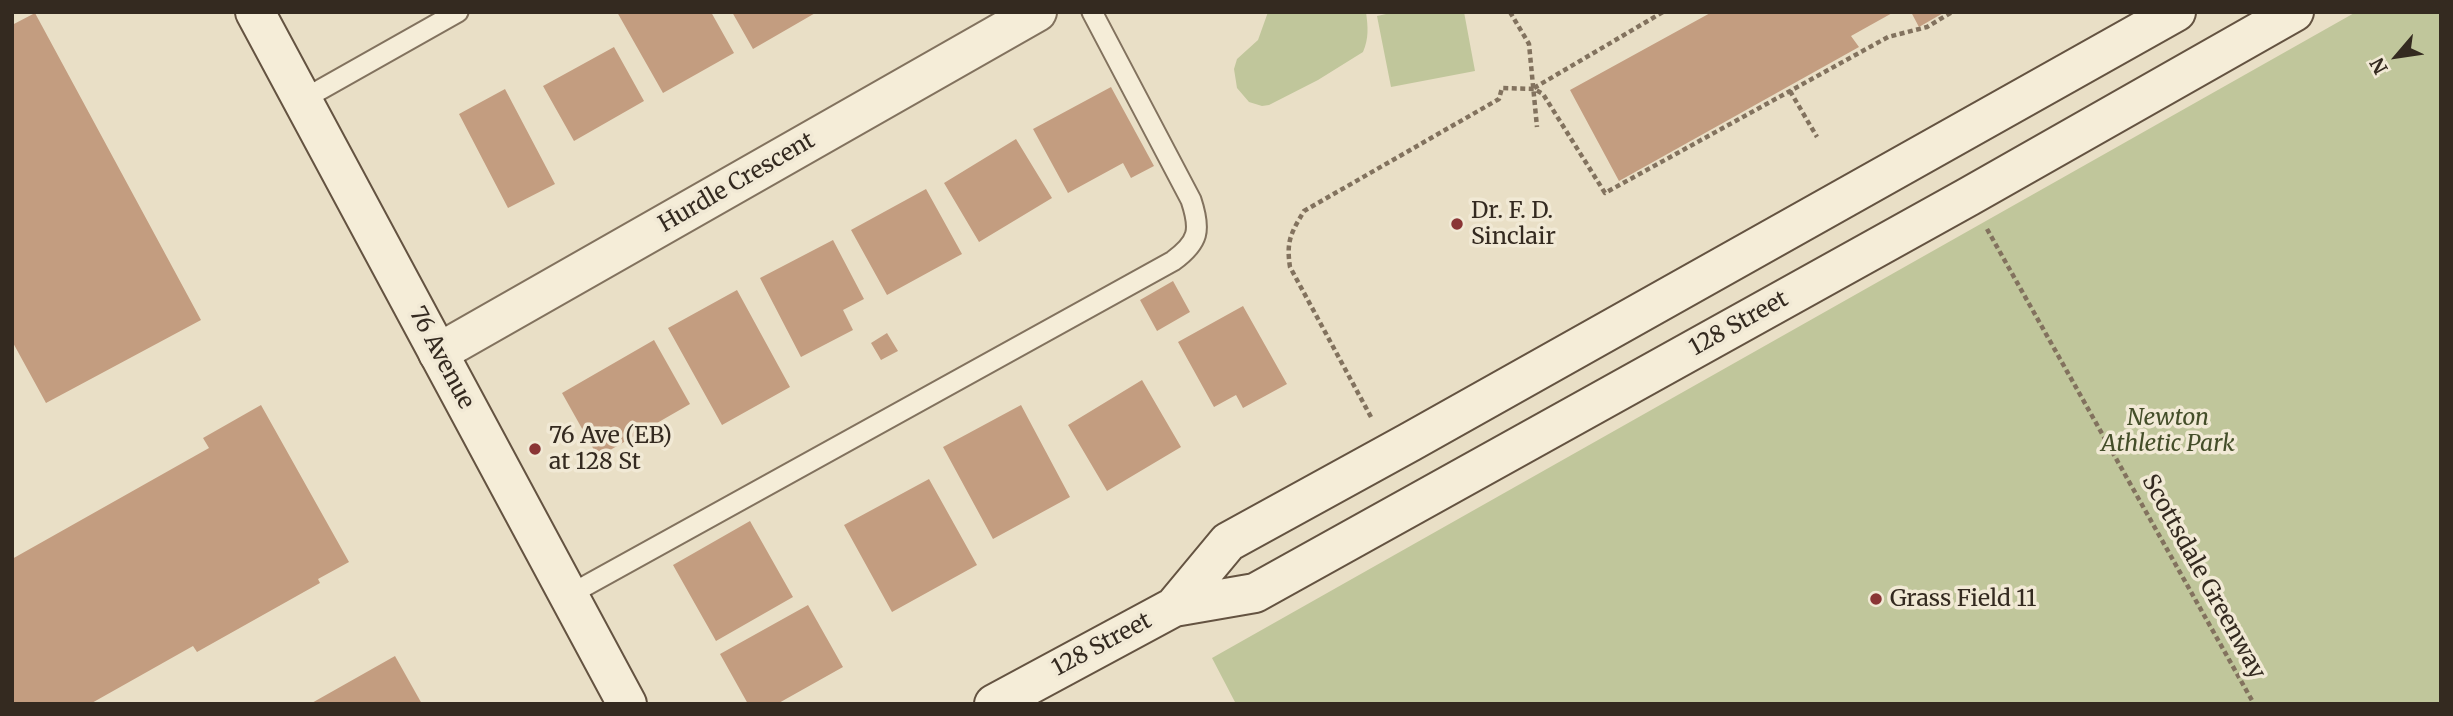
<!DOCTYPE html>
<style>
body{margin:0}
#map{position:relative;width:2453px;height:716px;overflow:hidden;background:#e9dfc6;font-family:Merriweather,serif}
canvas{display:block}
.frame{position:absolute;inset:0;border:14px solid #342a20;pointer-events:none}
.north{position:absolute;left:2362px;top:21px;width:70px;height:70px;-webkit-text-stroke:5px #f1e9d5;paint-order:stroke;rotate:241deg;font-size:19px;font-weight:700;line-height:28px;text-align:center;color:#342a20}
.north::after{content:'';display:block;margin:auto;width:24px;height:32px;background:#342a20;clip-path:polygon(50% 0,100% 100%,50% 72%,0 100%)}
</style>
<div id="map">
<canvas width="2453" height="716"></canvas>
<div class="frame"></div>
<div class="north">N</div>
</div>
<script>
const context = document.querySelector('canvas').getContext('2d');
context.lineJoin = 'round';
function fillPath(path, color) { context.fillStyle = color; context.fill(path, 'evenodd'); }
function strokePath(path, color, width, dash) { context.strokeStyle = color; context.lineWidth = width; context.lineCap = dash ? 'butt' : 'round'; context.setLineDash(dash || []); context.stroke(path); }
function label(font, color, halo, rows, align = 'center') {
  context.font = font + ' Merriweather,serif'; context.lineWidth = 7; context.setLineDash([]); context.textBaseline = 'middle'; context.strokeStyle = halo; context.fillStyle = color; for (const [text, x, y, turn = 0] of rows) {
    context.save(); context.translate(x, y); context.rotate((+turn || 0) * Math.PI / 180); context.textAlign = isNaN(turn) ? turn : align; if (halo) context.strokeText(text, 0, 0); context.fillText(text, 0, 0); context.restore();
  }
}
fillPath(new Path2D(`
 M 1268,12 L 1366,12 C 1368,27 1369,38 1363,52 L 1318,80 L 1269,105 L 1262,106 L 1249,102 L 1237,88 L 1234,69 L 1237,59 L 1258,40 Z
 M 1395,12 L 1464,12 L 1475,71 L 1391,87 L 1377,16 Z
 M 2356,12 L 2441,12 L 2441,704 L 1236,704 L 1212,658 Z`), '#c0c69b');
fillPath(new Path2D(`
 M 617,12 L 711,12 L 734,53 L 663,93 Z
 M 732,12 L 817,12 L 753,49 Z
 M 1712,12 L 1894,12 L 1851,36 L 1859,47 L 1619,181 L 1570,90 Z
 M 1911,12 L 1945,12 L 1919,27 Z
 M 35,13 L 201,320 L 46,403 L 12,341 L 12,25 Z
 M 614,47 L 644,101 L 574,141 L 543,86 Z
 M 1111,87 L 1154,166 L 1131,178 L 1123,163 L 1068,193 L 1033,129 Z
 M 505,89 L 555,184 L 508,208 L 459,114 Z
 M 1016,139 L 1052,198 L 979,242 L 944,183 Z
 M 926,189 L 962,254 L 887,295 L 851,230 Z
 M 833,240 L 864,299 L 843,310 L 853,330 L 801,357 L 760,278 Z
 M 1173,281 L 1190,312 L 1157,331 L 1140,300 Z
 M 737,290 L 790,387 L 722,425 L 668,328 Z
 M 1243,306 L 1287,384 L 1243,408 L 1236,395 L 1214,407 L 1178,342 Z
 M 887,333 L 898,351 L 881,360 L 871,343 Z
 M 654,340 L 690,404 L 598,457 L 562,393 Z
 M 1142,380 L 1181,447 L 1107,491 L 1068,425 Z
 M 261,405 L 349,562 L 318,579 L 320,583 L 197,652 L 193,646 L 90,704 L 12,704 L 12,559 L 209,448 L 203,438 Z
 M 1021,405 L 1070,497 L 993,539 L 943,447 Z
 M 929,479 L 977,565 L 892,612 L 844,525 Z
 M 750,521 L 793,597 L 716,641 L 673,565 Z
 M 808,605 L 843,667 L 777,704 L 748,704 L 720,654 Z
 M 395,656 L 422,704 L 310,704 Z`), '#c39d80');
const lane = new Path2D(`
 M 302,100 L 458,12
 M 569,595 L 1173,261 C 1199,242 1201,230 1191,200 L 1092,12`);
const street = new Path2D(`
 M 438,353 L 1037,12`);
const secondary = new Path2D(`
 M 255,12 L 627,704
 M 1174,607 L 1228,542 L 1410,442 L 2176,12
 M 994,704 L 1174,607 L 1255,593 L 1968,197 L 2294,12`);
strokePath(lane, '#82725e', 23);
strokePath(street, '#82725e', 42);
strokePath(secondary, '#645341', 42);
strokePath(new Path2D(`
 M 1510,12 L 1529,44 L 1537,127
 M 1534,88 L 1663,12
 M 1790,91 L 1817,137
 M 1987,229 L 2254,704
 M 1371,417 L 1290,267 C 1286,241 1291,233 1304,211 L 1499,99 L 1502,88 L 1534,89 L 1543,94 L 1605,193 L 1888,37 L 1927,27 L 1952,12`), '#82725e', 4.5, [5, 3.5]);
strokePath(lane, '#f5edd8', 19);
strokePath(street, '#f5edd8', 38);
strokePath(secondary, '#f5edd8', 38);
for (const [x, y, r, color] of [
 [1457,224,7,"#8a3535"],
 [535,449,7,"#8a3535"],
 [1876,599,7,"#8a3535"]
]) { const dot = new Path2D(); dot.arc(x, y, r, 0, 2 * Math.PI); context.fillStyle = color; context.fill(dot); strokePath(dot, '#f1e9d5', 2.5); }
label('23px', '#342a20', '#f1e9d5', [
 ["Hurdle Crescent",737,183,-30],
 ["128 Street",1739,324,-29],
 ["76 Avenue",441,358,62],
 ["Scottsdale Greenway",2203,577,61],
 ["128 Street",1102,645,-28]
]);
label('23px', '#342a20', '#f1e9d5', [
 ["Dr. F. D.",1471,211],
 ["Sinclair",1471,237],
 ["76 Ave (EB)",549,436],
 ["at 128 St",549,462],
 ["Grass Field 11",1890,599]
], 'left');
label('italic 23px', '#444e29', '#f1e9d5', [
 ["Newton",2168,418],
 ["Athletic Park",2168,444]
]);
</script>
